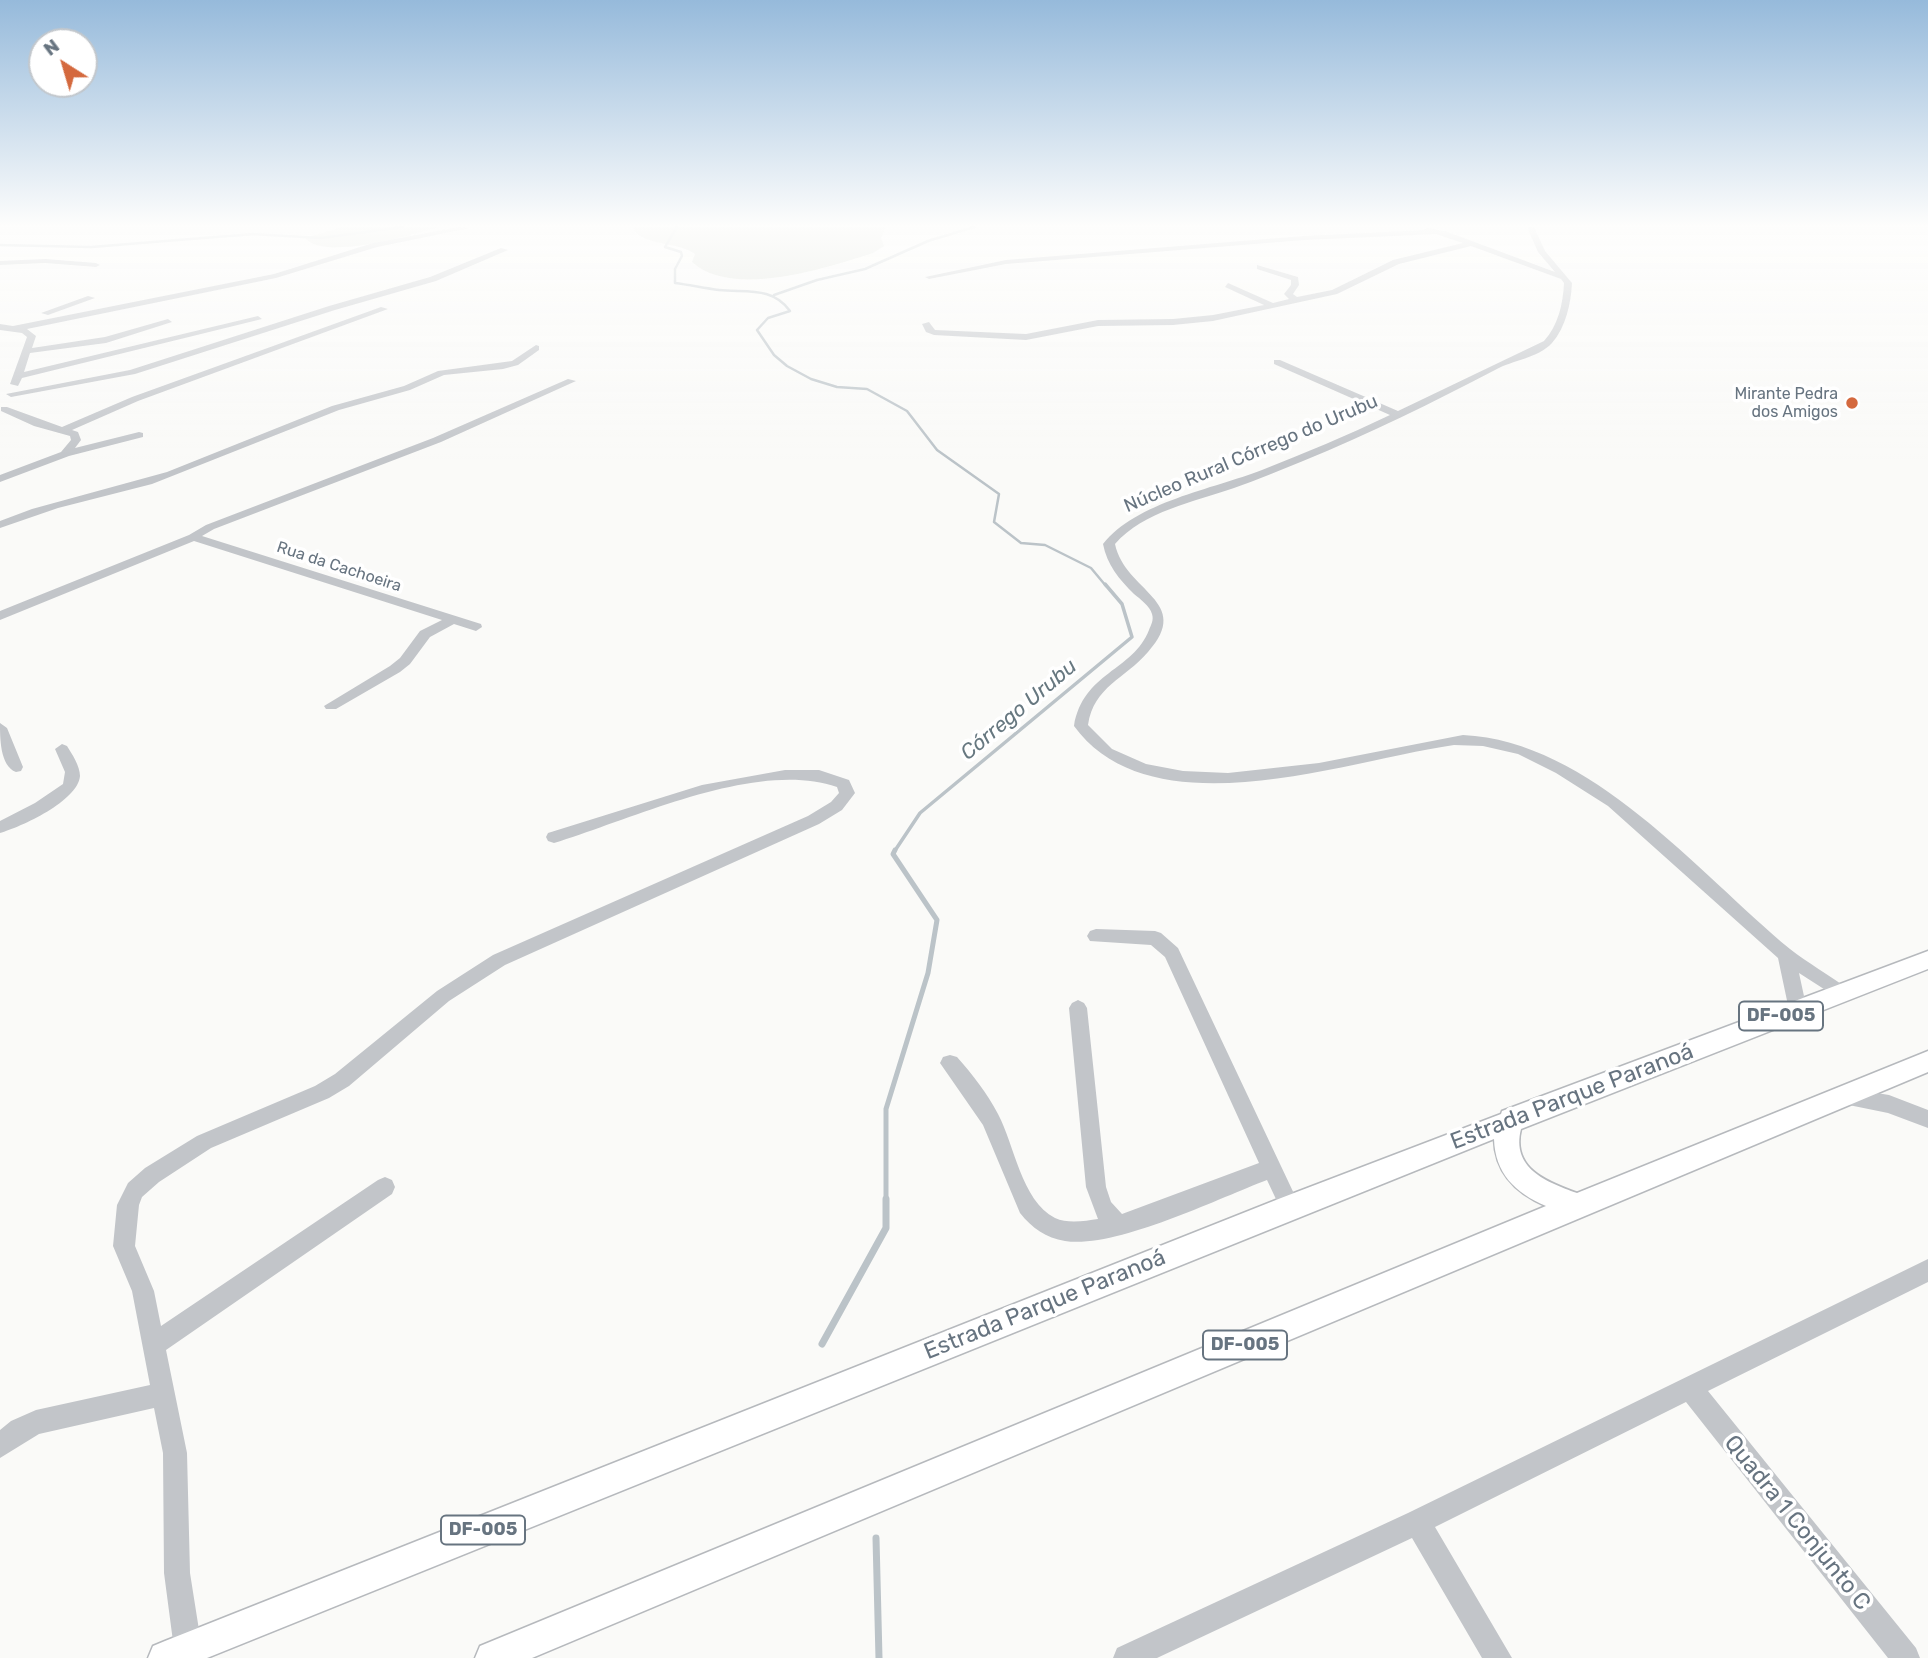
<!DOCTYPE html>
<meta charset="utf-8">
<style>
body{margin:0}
#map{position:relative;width:1928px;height:1658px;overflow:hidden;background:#fafaf8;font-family:Rubik,sans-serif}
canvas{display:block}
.north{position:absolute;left:28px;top:28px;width:70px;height:70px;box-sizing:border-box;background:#fff;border:2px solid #c2c7cc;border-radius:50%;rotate:323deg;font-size:19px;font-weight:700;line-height:28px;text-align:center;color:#677480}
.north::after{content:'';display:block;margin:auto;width:24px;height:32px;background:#d4693e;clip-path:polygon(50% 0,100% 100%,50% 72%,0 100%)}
</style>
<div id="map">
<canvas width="1928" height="1658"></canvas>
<div class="north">N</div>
</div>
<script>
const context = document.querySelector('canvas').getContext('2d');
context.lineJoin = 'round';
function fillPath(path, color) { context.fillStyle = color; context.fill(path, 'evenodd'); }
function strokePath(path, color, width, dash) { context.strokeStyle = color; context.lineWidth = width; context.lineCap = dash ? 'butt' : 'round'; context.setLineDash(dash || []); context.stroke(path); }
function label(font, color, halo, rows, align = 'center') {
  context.font = font + ' Rubik,sans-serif'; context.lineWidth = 7; context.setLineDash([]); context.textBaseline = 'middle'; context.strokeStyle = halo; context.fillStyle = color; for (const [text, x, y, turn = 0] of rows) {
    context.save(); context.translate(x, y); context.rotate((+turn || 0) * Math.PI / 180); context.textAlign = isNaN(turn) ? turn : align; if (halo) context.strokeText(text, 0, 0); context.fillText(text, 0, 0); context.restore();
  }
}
fillPath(new Path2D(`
 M 342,227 L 438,227 C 412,235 323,261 305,238 Z
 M 635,227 L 886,227 L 881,238 L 884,246 L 873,253 C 826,268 733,299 692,262 L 695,254 C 677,241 650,247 634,231 Z`), '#daded7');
strokePath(new Path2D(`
 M 677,227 L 665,247 L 681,252 L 682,256 L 675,269 L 675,283 C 690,285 704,288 719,290 C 746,293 772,286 790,311 L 768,318 L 757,330 L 774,355 L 787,366 L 811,379 L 837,387 L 867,389 L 907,411 L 937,450 L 999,494 L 994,522 L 1021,543 L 1045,545 L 1091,568 L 1106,586
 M 0,245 L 91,247 L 253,234 L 321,238 L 403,227
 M 774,295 L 817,280 L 865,269 L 928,241 L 974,227`), '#bbc3c8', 2.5);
strokePath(new Path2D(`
 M 894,852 L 920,813 L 1132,637 L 1122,604 L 1105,584`), '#bbc3c8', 3.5);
strokePath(new Path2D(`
 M 886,1201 L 886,1109 L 928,973 L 937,920 L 893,854 L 895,850`), '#bbc3c8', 5);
strokePath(new Path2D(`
 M 822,1344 L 886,1228 L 886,1199
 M 876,1538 L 879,1658`), '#bbc3c8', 7);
const major = new Path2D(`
 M 1928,951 L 1928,969 L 1521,1129 C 1511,1168 1546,1182 1577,1193 L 1928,1051 L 1928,1072 L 532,1658 L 475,1658 L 480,1646 L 1546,1206 C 1515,1193 1495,1173 1494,1139 L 207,1658 L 148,1658 L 153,1646 L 165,1641 L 1281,1198 L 1501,1114 L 1502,1111 Z`);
strokePath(major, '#b6b9bd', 3);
fillPath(new Path2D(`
 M 459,227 L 470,228 L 377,247 L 276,278 L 27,329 L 36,336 L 32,348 L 105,337 L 168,319 L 172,322 L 106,343 L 30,353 L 24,372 L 258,316 L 262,319 L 22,378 L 18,386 L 10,384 L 27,337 L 22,333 L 0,330 L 0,324 L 13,326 L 274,274 L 373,243 Z
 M 1527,227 L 1534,227 L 1545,251 L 1572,283 C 1571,303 1566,327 1552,343 C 1538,358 1513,360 1495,370 C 1432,403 1369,434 1303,461 C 1280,470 1257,480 1234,488 C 1194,502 1144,511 1115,544 C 1125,592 1194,601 1148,652 C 1125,679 1094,686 1088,725 L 1112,749 L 1146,764 L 1183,771 L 1228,773 L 1319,763 L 1463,735 C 1591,741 1697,872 1790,949 C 1808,963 1829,975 1847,988 L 1850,993 L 1847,998 L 1841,1000 L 1799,973 L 1807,1010 L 1804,1015 L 1798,1018 L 1792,1015 L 1789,1010 L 1778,958 L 1608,806 L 1556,773 L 1518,754 L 1483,746 L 1454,745 C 1348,760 1152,833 1074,726 C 1083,672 1133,671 1149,630 C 1151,625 1154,620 1152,614 C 1150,606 1140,599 1134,594 C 1119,579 1107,565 1103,544 C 1136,502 1213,489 1262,470 C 1305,453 1348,435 1390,415 L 1274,364 L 1274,360 L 1280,360 L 1398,411 L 1544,341 C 1558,326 1563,304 1564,283 L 1561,279 L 1471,246 L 1399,264 L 1337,294 L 1213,321 L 1173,325 L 1098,326 L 1026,340 L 934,335 L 926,332 L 922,324 L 929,322 L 935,330 L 1026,334 L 1098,320 L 1173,319 L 1213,315 L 1264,305 L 1225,287 L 1228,283 L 1273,303 L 1289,299 L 1284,294 L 1291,285 L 1291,280 L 1257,269 L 1257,265 L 1298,277 L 1299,285 L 1293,294 L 1297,297 L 1332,290 L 1393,260 L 1463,243 L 1436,234 L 1304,240 L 1006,264 L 929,279 L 925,277 L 1006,260 L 1304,236 L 1424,230 L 1427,228 L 1445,231 L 1555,272 L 1538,252 Z
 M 501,248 L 508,250 L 436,281 L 335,310 L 135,374 L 11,397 L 6,394 L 130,370 L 329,306 L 430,277 Z
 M 45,259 L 96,263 L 100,265 L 96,267 L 45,263 L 0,265 L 0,261 Z
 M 88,296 L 95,298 L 48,315 L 41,313 Z
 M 381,307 L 388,309 L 138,401 L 72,430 L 78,432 L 81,440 L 75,448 L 139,432 L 143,433 L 143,437 L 69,456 L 0,482 L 0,475 L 61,452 L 71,440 L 70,436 L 34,426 L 1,411 L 1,407 L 7,407 L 62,427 L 132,397 Z
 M 536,345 L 539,346 L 539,350 L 518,365 L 503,369 L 444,375 L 410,390 L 339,410 L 152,484 L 58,508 L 0,528 L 0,521 L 32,509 L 167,472 L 332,406 L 404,386 L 438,371 L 512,361 Z
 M 568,379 L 576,381 L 441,442 L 214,529 L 202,536 L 481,624 L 482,627 L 476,631 L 454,624 L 430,637 L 410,664 L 400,672 L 336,709 L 326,709 L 324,706 L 390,666 L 400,658 L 420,631 L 442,620 L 194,541 L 0,620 L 0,611 L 189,535 L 206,525 L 433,438 Z
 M 0,723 L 7,728 L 23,767 L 21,771 L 16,772 C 0,766 0,738 0,723 Z
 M 62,744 L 67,746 C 72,754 80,766 80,776 C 78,801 21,827 0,833 L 0,821 L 35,803 L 63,784 L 65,772 L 55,749 Z
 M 785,770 L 819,770 L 849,780 L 855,793 L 842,810 L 819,824 L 505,965 L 449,1001 L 349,1086 L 329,1098 L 211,1148 L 159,1182 L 142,1197 L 139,1205 L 135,1246 L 154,1291 L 161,1326 L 378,1180 L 385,1177 L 392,1180 L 395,1187 L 392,1194 L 166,1350 L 187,1453 L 190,1573 L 202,1649 L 198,1658 L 178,1658 L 174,1649 L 164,1573 L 163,1453 L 154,1408 L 39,1434 L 0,1458 L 0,1430 L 11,1421 L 36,1410 L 150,1385 L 132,1291 L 113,1246 L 117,1205 L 128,1183 L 145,1168 L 197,1136 L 315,1086 L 335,1074 L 437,991 L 493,955 L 808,816 L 831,802 L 839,793 L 837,787 C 757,759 633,819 554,843 L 548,841 L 546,837 L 548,833 L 702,785 Z
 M 1096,929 L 1155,931 L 1161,933 L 1178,948 L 1297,1200 L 1301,1207 L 1297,1214 L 1290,1217 L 1283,1214 L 1267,1180 C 1217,1199 1115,1249 1065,1241 C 1046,1238 1032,1228 1020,1213 L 983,1125 L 940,1063 L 943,1057 L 950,1055 L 957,1057 C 973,1075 987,1093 998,1114 C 1015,1146 1021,1200 1055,1218 C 1068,1224 1085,1221 1098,1219 L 1086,1187 L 1069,1008 L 1072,1003 L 1078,1000 L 1084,1003 L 1087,1008 L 1106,1187 L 1111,1202 L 1122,1214 L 1259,1163 L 1165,957 L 1151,945 L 1090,941 L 1087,936 L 1090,931 Z
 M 1846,1088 L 1889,1095 L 1928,1110 L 1928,1128 L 1888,1113 L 1839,1103 L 1836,1097 L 1839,1091 Z
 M 1928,1259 L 1928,1282 L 1708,1391 L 1916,1648 L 1920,1658 L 1888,1658 L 1686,1402 L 1435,1527 L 1512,1658 L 1482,1658 L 1412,1538 L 1157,1658 L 1113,1658 L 1117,1648 L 1408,1513 Z`), '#c2c5c9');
fillPath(major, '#fff');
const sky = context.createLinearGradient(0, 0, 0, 459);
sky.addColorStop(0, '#96badb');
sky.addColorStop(0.49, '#fdfdfc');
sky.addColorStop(1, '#fdfdfc00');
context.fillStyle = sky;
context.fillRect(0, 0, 1928, 459);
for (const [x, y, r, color] of [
 [1852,403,7,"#d4693e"]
]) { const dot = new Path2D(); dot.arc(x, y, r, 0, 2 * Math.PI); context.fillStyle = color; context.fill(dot); strokePath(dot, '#fff', 2.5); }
label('16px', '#677480', '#fff', [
 ["Mirante Pedra",1838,394],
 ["dos Amigos",1838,412]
], 'right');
label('16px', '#677480', '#fff', [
 ["Rua da Cachoeira",339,567,18]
]);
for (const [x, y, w] of [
 [1781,1016,84],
 [1245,1345,84],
 [483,1530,84]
]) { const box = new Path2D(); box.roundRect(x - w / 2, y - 14.5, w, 29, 5); context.fillStyle = '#fff'; context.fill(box); strokePath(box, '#677480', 2); }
label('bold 18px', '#677480', null, [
 ["DF-005",1781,1016],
 ["DF-005",1245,1345],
 ["DF-005",483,1530]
]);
label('19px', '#677480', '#fff', [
 ["Núcleo Rural Córrego do Urubu",1251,454,-23]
]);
label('italic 21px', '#677880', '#fff', [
 ["Córrego Urubu",1019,710,-40]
]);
label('23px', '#677480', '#fff', [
 ["Estrada Parque Paranoá",1572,1097,-21],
 ["Estrada Parque Paranoá",1045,1305,-22],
 ["Quadra 1 Conjunto C",1797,1523,51]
]);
</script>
